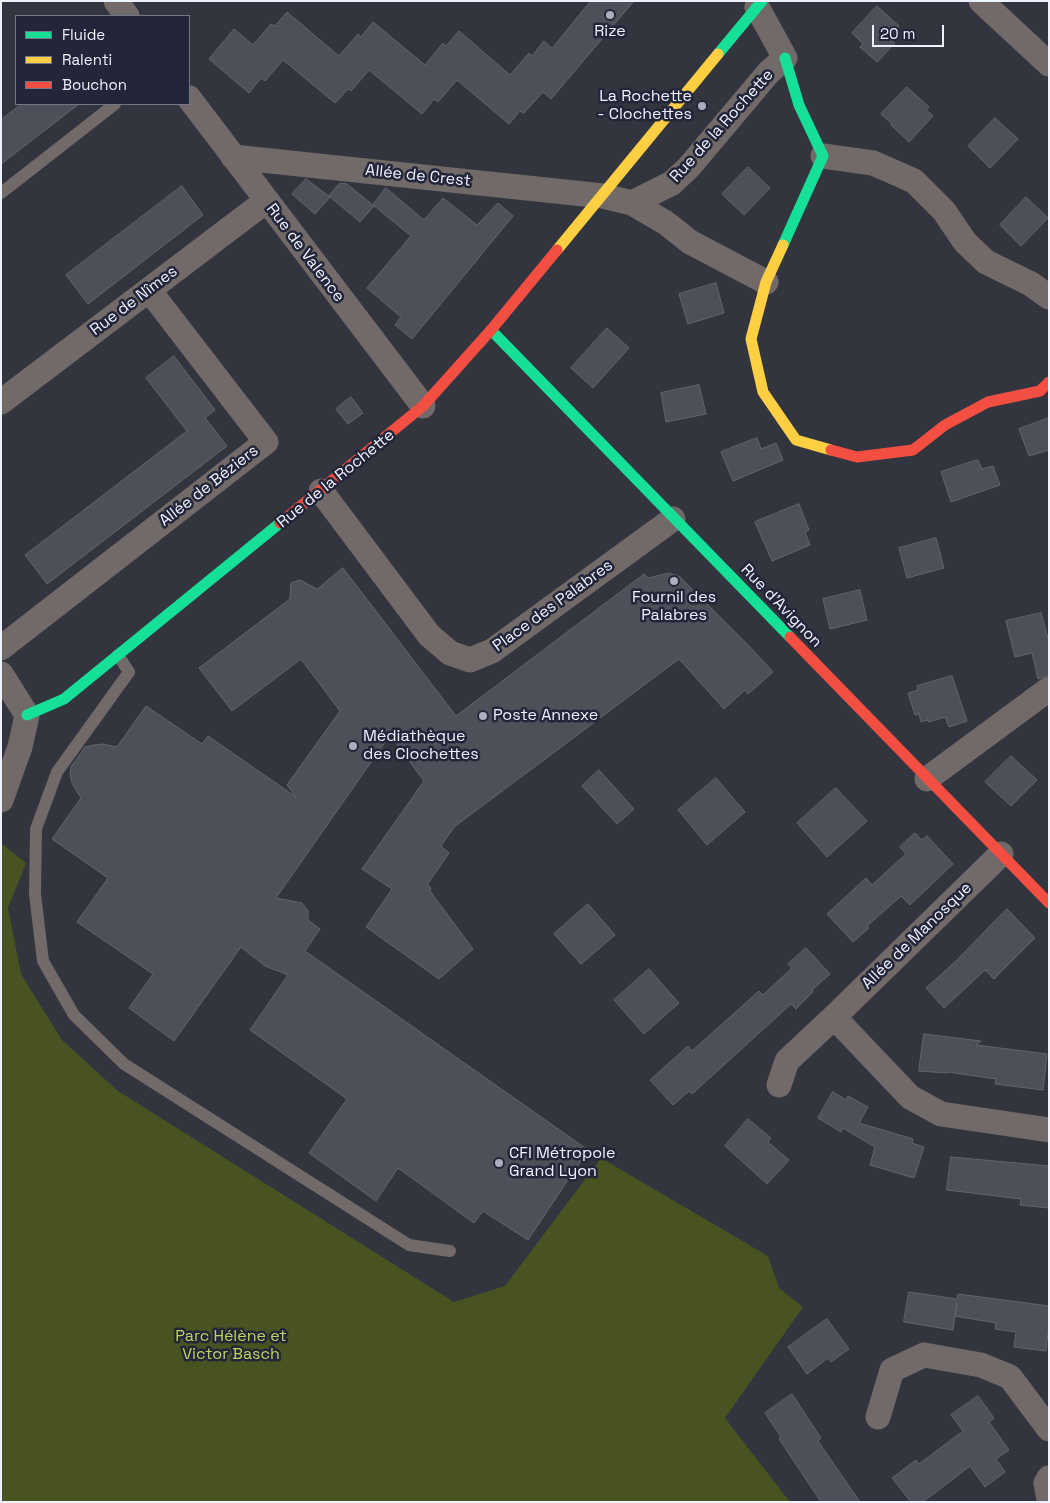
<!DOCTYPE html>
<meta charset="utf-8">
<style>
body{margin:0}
#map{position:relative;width:1050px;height:1503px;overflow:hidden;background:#32343e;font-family:"Space Grotesk",sans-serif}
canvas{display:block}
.frame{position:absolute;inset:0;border:2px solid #eef1fe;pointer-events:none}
.legend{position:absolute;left:15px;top:15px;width:175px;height:90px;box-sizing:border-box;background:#232639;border:1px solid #747788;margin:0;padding:6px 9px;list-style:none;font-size:15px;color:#eef1fe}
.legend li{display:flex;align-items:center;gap:10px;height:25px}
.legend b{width:25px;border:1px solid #747788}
.scale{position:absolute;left:872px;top:25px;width:72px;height:22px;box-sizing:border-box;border:2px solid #eef1fe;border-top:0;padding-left:6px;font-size:15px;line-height:18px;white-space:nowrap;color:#eef1fe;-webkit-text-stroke:4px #232639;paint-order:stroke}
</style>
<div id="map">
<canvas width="1050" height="1503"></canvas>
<div class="frame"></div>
<ul class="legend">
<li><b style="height:6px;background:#16e098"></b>Fluide</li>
<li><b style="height:6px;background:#ffcf43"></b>Ralenti</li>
<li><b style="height:6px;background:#f24e42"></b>Bouchon</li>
</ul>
<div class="scale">20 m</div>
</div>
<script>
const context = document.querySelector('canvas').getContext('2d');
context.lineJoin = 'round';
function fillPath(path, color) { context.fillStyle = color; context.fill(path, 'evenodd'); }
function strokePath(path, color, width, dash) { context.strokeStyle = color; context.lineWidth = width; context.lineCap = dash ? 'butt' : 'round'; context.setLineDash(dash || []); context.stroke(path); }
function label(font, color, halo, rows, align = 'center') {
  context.font = font + ' "Space Grotesk",sans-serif'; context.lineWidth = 5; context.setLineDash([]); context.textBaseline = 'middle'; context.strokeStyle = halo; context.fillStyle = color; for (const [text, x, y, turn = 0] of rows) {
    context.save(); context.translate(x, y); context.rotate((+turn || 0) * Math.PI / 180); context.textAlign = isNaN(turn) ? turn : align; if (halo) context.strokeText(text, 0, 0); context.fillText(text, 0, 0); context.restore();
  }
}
fillPath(new Path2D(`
 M 1,843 L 26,863 L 8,908 L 21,974 L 62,1040 L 118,1091 L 454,1302 L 505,1286 L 601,1158 L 768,1256 L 779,1288 L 803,1307 L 725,1418 L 790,1502 L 1,1502 Z`), '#495221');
const building = new Path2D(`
 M 591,1 L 634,1 L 551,99 L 543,92 L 524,113 L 520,111 L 509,124 L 457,80 L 438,102 L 434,99 L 422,114 L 369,70 L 351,91 L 348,89 L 335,103 L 283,60 L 265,81 L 261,78 L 249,93 L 209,59 L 234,29 L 253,45 L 271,24 L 275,26 L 287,12 L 339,56 L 358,34 L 361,37 L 373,22 L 425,65 L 443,43 L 446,46 L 459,31 L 510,75 L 529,53 L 532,56 L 544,41 L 552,48 Z
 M 877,6 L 899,26 L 888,38 L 895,43 L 877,62 L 860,47 L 863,44 L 852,33 Z
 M 907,87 L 929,107 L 926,110 L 933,116 L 909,142 L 891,125 L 892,124 L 881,114 Z
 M 22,104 L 79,104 L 1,164 L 1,120 Z
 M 995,118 L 1018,139 L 990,168 L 968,146 Z
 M 748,167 L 770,188 L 744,215 L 722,194 Z
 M 306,179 L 330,197 L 315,214 L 292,194 Z
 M 340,183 L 347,184 L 374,206 L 360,222 L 329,196 Z
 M 182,186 L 203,215 L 88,304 L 66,275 Z
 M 386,188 L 424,220 L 443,198 L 477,225 L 498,203 L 513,216 L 412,339 L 395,325 L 401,317 L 367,288 L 411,236 L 373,205 Z
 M 1026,197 L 1048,218 L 1021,246 L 1000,225 Z
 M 716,283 L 724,313 L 688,324 L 679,294 Z
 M 607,328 L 629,348 L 593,388 L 571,368 Z
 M 174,356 L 215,410 L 205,418 L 227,446 L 47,584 L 25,555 L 187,431 L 146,378 Z
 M 699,385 L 706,414 L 666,422 L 661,393 Z
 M 351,397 L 363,413 L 348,424 L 336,409 Z
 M 1049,418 L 1049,450 L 1029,456 L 1019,429 Z
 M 757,438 L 761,449 L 776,443 L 783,460 L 733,481 L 721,452 Z
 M 978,460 L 982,469 L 993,466 L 1000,485 L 951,502 L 941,472 Z
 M 799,504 L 809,530 L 805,532 L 810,545 L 772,561 L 755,522 Z
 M 936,538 L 944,568 L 907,578 L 899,548 Z
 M 343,568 L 456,716 L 644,574 L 648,578 L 669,573 L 680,577 L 750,647 L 773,672 L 748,694 L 745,690 L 724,709 L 679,659 L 454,827 L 441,846 L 449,853 L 427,885 L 431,888 L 430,891 L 473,949 L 439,979 L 366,927 L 392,889 L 362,869 L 424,781 L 390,735 L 276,898 L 302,903 L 308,911 L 308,920 L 320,929 L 305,951 L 588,1150 L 528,1240 L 483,1211 L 474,1223 L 398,1168 L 376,1201 L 309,1153 L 347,1099 L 250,1030 L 288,975 L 265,966 L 241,947 L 174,1041 L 129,1008 L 153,974 L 77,922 L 108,878 L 52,839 L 81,798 L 72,783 L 70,774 L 71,767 L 85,747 L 94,745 L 103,744 L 117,747 L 146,706 L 202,744 L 208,736 L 296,797 L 287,785 L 340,711 L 301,659 L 232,711 L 199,668 L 290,599 L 291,583 L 300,580 L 317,589 Z
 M 860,590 L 867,620 L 830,629 L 823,599 Z
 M 1041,613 L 1049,642 L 1049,675 L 1038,679 L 1032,653 L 1015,657 L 1006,621 Z
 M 952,676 L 967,721 L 949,727 L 945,717 L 929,722 L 928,720 L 921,722 L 919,714 L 915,715 L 908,693 L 918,690 L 917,686 Z
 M 1011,756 L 1037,780 L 1011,806 L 985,782 Z
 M 599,770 L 634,809 L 617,824 L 582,786 Z
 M 716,778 L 745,812 L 707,845 L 678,810 Z
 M 836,788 L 867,821 L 827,857 L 797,823 Z
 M 915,833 L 922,840 L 927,836 L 953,864 L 910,905 L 901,896 L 867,926 L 869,928 L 853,942 L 827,914 L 866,878 L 872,885 L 906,854 L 900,847 Z
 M 588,904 L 615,935 L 581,964 L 554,934 Z
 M 1007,909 L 1035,938 L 994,979 L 985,970 L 944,1008 L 926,988 L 956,961 Z
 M 806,948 L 830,974 L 812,990 L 813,992 L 796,1009 L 791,1004 L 692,1094 L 689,1091 L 673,1105 L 650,1080 L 688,1046 L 692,1051 L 759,991 L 763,995 L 792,968 L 788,964 Z
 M 649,969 L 679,1003 L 644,1034 L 614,1000 Z
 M 924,1034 L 981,1041 L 976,1045 L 1047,1054 L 1043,1090 L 995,1084 L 996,1079 L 948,1072 L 947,1073 L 919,1071 Z
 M 833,1092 L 846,1100 L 848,1096 L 868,1107 L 859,1123 L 913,1139 L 912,1143 L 924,1147 L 914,1178 L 870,1165 L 875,1147 L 843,1128 L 841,1132 L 818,1118 Z
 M 748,1119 L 771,1138 L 768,1142 L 789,1160 L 767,1184 L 725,1146 Z
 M 951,1157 L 1049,1166 L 1049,1208 L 1020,1205 L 1021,1199 L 947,1190 Z
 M 909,1292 L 957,1299 L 958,1294 L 1049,1306 L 1049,1324 L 1046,1351 L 1014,1347 L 1016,1332 L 995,1329 L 996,1323 L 955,1316 L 957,1303 L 953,1330 L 904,1322 Z
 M 827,1319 L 849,1349 L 831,1362 L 828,1358 L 807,1374 L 788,1347 Z
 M 792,1394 L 821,1438 L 818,1441 L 860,1502 L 821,1502 L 779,1439 L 781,1437 L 765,1413 Z
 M 978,1396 L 994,1418 L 989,1422 L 1009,1450 L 996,1459 L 1005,1472 L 985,1487 L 970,1466 L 923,1502 L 911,1502 L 892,1478 L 916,1460 L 919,1464 L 963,1431 L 951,1415 Z`);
fillPath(building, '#4d5059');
strokePath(building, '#63656e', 1);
strokePath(new Path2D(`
 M 1,193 L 115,104
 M 118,655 L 129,672 L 57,772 L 36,829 L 35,894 L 43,961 L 74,1015 L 124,1064 L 409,1245 L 450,1251`), '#726a68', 12);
strokePath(new Path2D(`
 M 116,1 L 127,16
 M 981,1 L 1049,64
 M 189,98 L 423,406
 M 823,156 L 873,163 L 914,181 L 944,211 L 965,242 L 986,262 L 1031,284 L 1049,297
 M 233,157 L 603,196 L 632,203 L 672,183 L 689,167 L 769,72 L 785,58 L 757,7
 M 632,203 L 666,223 L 690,242 L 766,282
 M 1,402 L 266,201
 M 321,491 L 429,635 L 450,653 L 470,660 L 492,651 L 673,519
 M 1,648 L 266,442 L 149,290
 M 1,674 L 27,715 L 20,747 L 1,800
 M 927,779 L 1049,689
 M 1001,854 L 834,1017 L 910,1097 L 941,1114 L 1049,1130
 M 779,1085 L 787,1061 L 834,1017
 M 878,1417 L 892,1370 L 924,1355 L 981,1365 L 1010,1377 L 1049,1429
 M 1049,1478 L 1046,1483 L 1049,1500`), '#726a68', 25);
strokePath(new Path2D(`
 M 718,54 L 762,1
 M 783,245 L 823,156 L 799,105 L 785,58
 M 491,330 L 790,637
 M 27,715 L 64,699 L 280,523`), '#16e098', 11);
strokePath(new Path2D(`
 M 783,245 L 766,282 L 751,339 L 763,392 L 796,440 L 831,450
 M 557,250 L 718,54`), '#ffcf43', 11);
strokePath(new Path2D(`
 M 831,450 L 857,457 L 913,450 L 945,425 L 988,402 L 1040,391 L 1049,382
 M 280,523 L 423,406 L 491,330 L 557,250
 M 790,637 L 1049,903`), '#f24e42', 11);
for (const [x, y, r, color] of [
 [610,15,5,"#acafbb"],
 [702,106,5,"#acafbb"],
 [674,581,5,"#acafbb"],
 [483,716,5,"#acafbb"],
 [353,746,5,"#acafbb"],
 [499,1163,5,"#acafbb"]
]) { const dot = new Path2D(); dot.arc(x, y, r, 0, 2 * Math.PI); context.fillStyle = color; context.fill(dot); strokePath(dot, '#232639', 2); }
label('16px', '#eef1fe', '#232639', [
 ["Rize",610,32,"center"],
 ["La Rochette",692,97,"right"],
 ["- Clochettes",692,115,"right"],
 ["Fournil des",674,598,"center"],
 ["Palabres",674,616,"center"],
 ["Poste Annexe",493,716],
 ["Médiathèque",363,737],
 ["des Clochettes",363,755],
 ["CFI Métropole",509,1154],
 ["Grand Lyon",509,1172]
], 'left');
label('16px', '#eef1fe', '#232639', [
 ["Rue de la Rochette",722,126,-48],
 ["Allée de Crest",418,176,6],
 ["Rue de Valence",305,253,53],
 ["Rue de Nîmes",134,301,-37],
 ["Rue de la Rochette",336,479,-39],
 ["Allée de Béziers",209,486,-38],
 ["Place des Palabres",553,606,-36],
 ["Rue d'Avignon",781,606,46],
 ["Allée de Manosque",917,936,-44]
]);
label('16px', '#c0d55f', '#232639', [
 ["Parc Hélène et",231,1337],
 ["Victor Basch",231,1355]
]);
</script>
